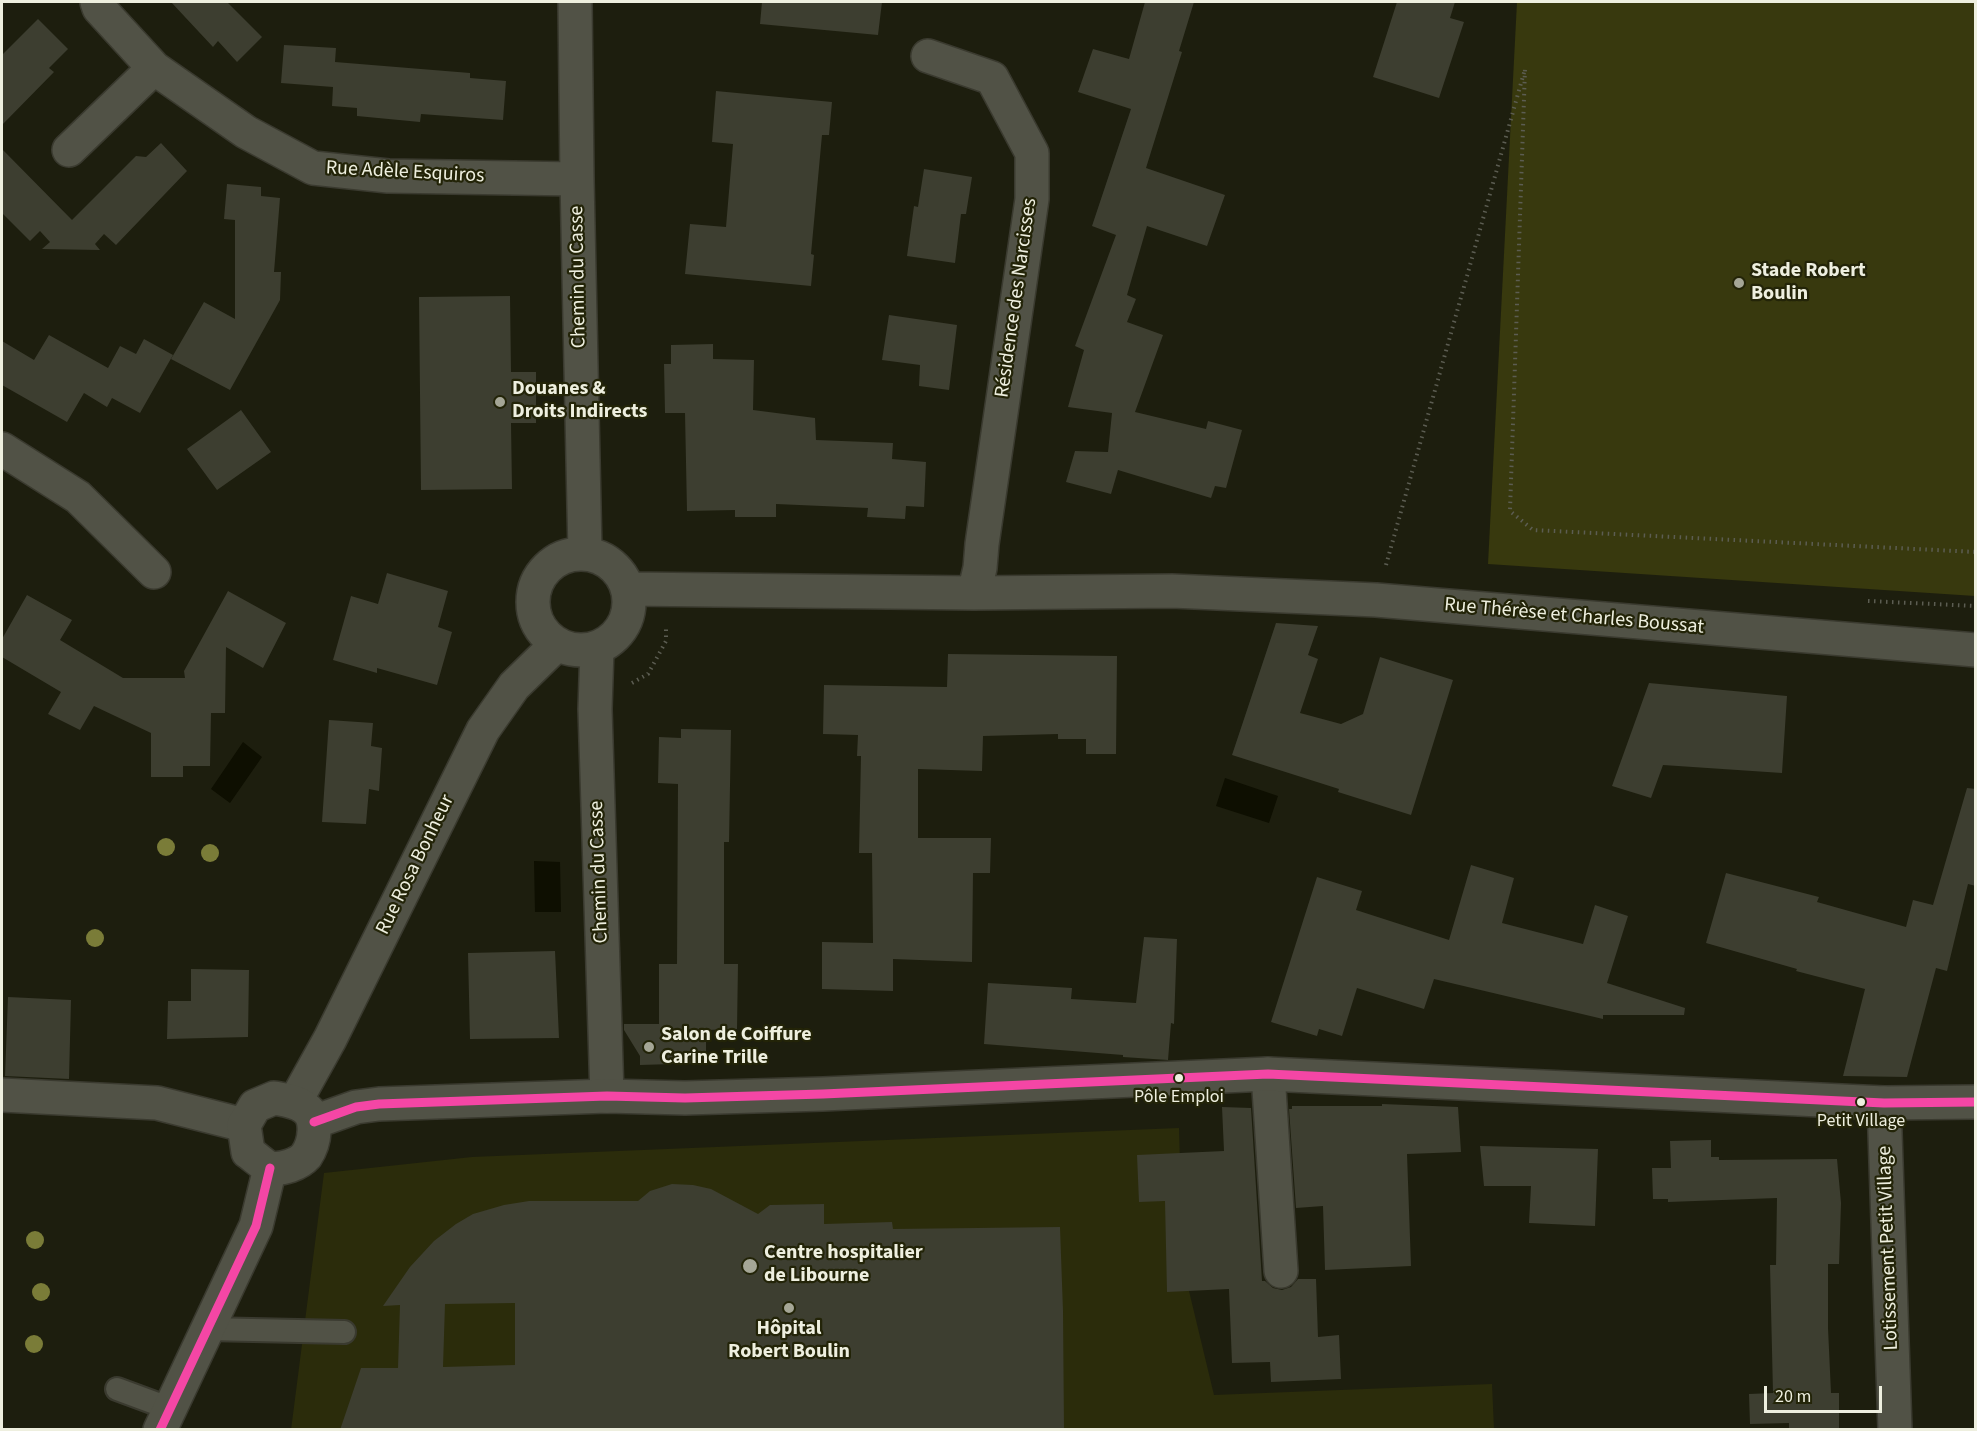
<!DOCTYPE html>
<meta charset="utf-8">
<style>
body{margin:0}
#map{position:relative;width:1977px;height:1431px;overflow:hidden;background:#1d1e0e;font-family:"Source Sans 3",sans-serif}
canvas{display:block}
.frame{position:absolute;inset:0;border:3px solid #eeefdf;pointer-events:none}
.scale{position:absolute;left:1764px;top:1386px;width:118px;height:27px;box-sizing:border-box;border:3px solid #eeefdf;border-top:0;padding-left:8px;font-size:18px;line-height:21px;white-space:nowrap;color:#eeefdf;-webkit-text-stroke:4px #232408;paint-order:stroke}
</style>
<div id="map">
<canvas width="1977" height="1431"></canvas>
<div class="frame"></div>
<div class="scale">20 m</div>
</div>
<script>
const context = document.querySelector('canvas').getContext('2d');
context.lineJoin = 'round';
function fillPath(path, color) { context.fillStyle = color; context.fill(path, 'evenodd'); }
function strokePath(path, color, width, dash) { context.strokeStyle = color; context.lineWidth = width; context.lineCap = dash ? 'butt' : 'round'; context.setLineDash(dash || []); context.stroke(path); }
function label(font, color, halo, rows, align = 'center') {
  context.font = font + ' "Source Sans 3",sans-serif'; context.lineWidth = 4.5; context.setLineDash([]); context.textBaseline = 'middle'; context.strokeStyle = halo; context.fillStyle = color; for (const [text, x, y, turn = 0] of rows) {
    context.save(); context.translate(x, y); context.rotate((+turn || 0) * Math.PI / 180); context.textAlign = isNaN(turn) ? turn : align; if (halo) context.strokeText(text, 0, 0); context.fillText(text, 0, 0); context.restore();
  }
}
fillPath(new Path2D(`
 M 1179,1128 L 1180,1164 L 1189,1291 L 1214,1395 L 1492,1384 L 1494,1429 L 291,1430 L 324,1173 L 472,1157 Z`), '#2b2c0b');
fillPath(new Path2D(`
 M 1517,2 L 1975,2 L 1975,596 L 1488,564 Z`), '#38390e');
fillPath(new Path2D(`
 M 243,742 L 262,757 L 230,803 L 211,789 Z
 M 1225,778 L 1278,796 L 1269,823 L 1216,806 Z
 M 534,861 L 560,862 L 561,912 L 535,912 Z`), '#0e0f01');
fillPath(new Path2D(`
 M 171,2 L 227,2 L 262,37 L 237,62 L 218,41 L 213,47 Z
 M 762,2 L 882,2 L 878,35 L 760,24 Z
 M 1145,2 L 1194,2 L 1179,51 L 1182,52 L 1146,168 L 1225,195 L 1207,246 L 1147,226 L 1127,295 L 1136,299 L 1127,322 L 1163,335 L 1135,412 L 1206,429 L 1208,421 L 1242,430 L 1226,488 L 1215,486 L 1211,498 L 1118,470 L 1111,494 L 1066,482 L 1075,451 L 1108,452 L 1112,413 L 1068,407 L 1084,350 L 1075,346 L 1116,235 L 1092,226 L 1131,109 L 1078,92 L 1093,49 L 1129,59 Z
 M 1397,2 L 1455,2 L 1450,18 L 1464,22 L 1439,98 L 1373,77 Z
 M 38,19 L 68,49 L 49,68 L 54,72 L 2,125 L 2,55 Z
 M 284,45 L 336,48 L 335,62 L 470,73 L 470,78 L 506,81 L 503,120 L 421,114 L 420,122 L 357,116 L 357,108 L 332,106 L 333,87 L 281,83 Z
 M 716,91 L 832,102 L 829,135 L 822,135 L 811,254 L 814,255 L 811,286 L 685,274 L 690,224 L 726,227 L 733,144 L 712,142 Z
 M 161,143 L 187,171 L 116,245 L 104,234 L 95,244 L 100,250 L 42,249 L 50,242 L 40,231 L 30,241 L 2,213 L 2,149 L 72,220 L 136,156 L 146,157 Z
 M 924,169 L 972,177 L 966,214 L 961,214 L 955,263 L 907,256 L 914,206 L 918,207 Z
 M 227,184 L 261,187 L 261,196 L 280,198 L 274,272 L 281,272 L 280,300 L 230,390 L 171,359 L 204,302 L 235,319 L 235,220 L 224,219 Z
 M 510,296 L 511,372 L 536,372 L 536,423 L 511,423 L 512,489 L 421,490 L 419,297 Z
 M 889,315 L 957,325 L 949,390 L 919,386 L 920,365 L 882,360 Z
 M 49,335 L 108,368 L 120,346 L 136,354 L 144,339 L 173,355 L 140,413 L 112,398 L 107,407 L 84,393 L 67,422 L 2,385 L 2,341 L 34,360 Z
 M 713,344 L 713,359 L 754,360 L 753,410 L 815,418 L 816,440 L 893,443 L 892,459 L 926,462 L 924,507 L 906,506 L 905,519 L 867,517 L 868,508 L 776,504 L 776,517 L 735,517 L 735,510 L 687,511 L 685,413 L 665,413 L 664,364 L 671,364 L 671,345 Z
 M 241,410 L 271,452 L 217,490 L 187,449 Z
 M 387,573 L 448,591 L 438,627 L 452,632 L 437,685 L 377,668 L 377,673 L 333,660 L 351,596 L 378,604 Z
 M 228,591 L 286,623 L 263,668 L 226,647 L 225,713 L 211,713 L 210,766 L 183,766 L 183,777 L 151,777 L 151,733 L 94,706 L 80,730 L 48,714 L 61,692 L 2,657 L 2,639 L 27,595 L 72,620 L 60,640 L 123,678 L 185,678 L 184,671 Z
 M 1276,623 L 1318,626 L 1308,655 L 1318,659 L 1300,713 L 1341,724 L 1363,714 L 1380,657 L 1453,680 L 1411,815 L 1338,792 L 1339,789 L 1232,755 Z
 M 948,654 L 1117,656 L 1116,754 L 1086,754 L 1086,739 L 1058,739 L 1058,734 L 983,736 L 982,771 L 918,769 L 918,838 L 991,838 L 990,873 L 973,873 L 972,962 L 893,959 L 893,991 L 822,989 L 822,942 L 873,943 L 872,853 L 859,853 L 861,756 L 857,756 L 858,735 L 823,734 L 824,685 L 947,687 Z
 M 1649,683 L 1787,696 L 1782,773 L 1663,765 L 1651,798 L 1612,786 Z
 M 329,720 L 373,723 L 371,746 L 382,748 L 379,791 L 369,789 L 366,824 L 322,822 Z
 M 681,729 L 731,730 L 729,842 L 724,842 L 724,964 L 738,964 L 737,1029 L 706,1030 L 706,1063 L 640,1065 L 640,1056 L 624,1030 L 624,1024 L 659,1024 L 659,964 L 677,964 L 678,784 L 658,783 L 659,737 L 681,738 Z
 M 1967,788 L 1976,789 L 1976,886 L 1968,884 L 1947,971 L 1936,968 L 1907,1077 L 1843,1076 L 1865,989 L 1796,971 L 1797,969 L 1706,943 L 1726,873 L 1819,897 L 1817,902 L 1906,927 L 1913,900 L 1933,905 Z
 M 1471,865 L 1514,878 L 1502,923 L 1583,944 L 1595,905 L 1628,916 L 1607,983 L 1685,1008 L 1684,1015 L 1603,1015 L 1603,1019 L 1434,979 L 1424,1009 L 1357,988 L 1342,1036 L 1319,1029 L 1317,1036 L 1271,1022 L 1317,877 L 1362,891 L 1356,910 L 1449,940 Z
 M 1144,937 L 1177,939 L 1174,1024 L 1171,1023 L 1168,1060 L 1123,1057 L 1123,1055 L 984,1044 L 988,983 L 1072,988 L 1071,999 L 1136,1003 Z
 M 555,951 L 559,1038 L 470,1039 L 468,953 Z
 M 191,969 L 249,970 L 248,1037 L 167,1039 L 168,1001 L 191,1001 Z
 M 8,997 L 71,1000 L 69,1079 L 5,1076 Z
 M 1382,1104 L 1458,1107 L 1461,1152 L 1407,1154 L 1411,1266 L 1325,1270 L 1323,1206 L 1296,1208 L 1289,1109 L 1292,1109 L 1292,1106 L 1382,1106 Z
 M 1222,1107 L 1251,1108 L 1262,1281 L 1265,1281 L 1273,1288 L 1282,1290 L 1291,1287 L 1298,1279 L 1316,1279 L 1318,1337 L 1339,1335 L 1341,1379 L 1271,1382 L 1270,1362 L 1232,1363 L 1229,1289 L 1167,1292 L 1165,1201 L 1139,1202 L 1137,1155 L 1224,1151 Z
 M 1711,1140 L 1711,1157 L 1719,1157 L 1719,1160 L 1837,1159 L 1841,1203 L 1839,1264 L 1828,1264 L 1828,1328 L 1831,1393 L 1839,1393 L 1839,1430 L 1789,1430 L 1789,1423 L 1750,1424 L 1749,1394 L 1773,1393 L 1770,1265 L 1776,1265 L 1777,1198 L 1668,1202 L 1668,1199 L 1653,1199 L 1652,1168 L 1671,1168 L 1670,1141 Z
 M 1480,1146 L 1598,1149 L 1595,1226 L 1529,1223 L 1531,1186 L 1484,1186 Z
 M 672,1184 L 693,1185 L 711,1189 L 758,1214 L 770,1205 L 824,1204 L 824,1224 L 892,1222 L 893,1229 L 1060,1227 L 1063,1311 L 1064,1430 L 340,1430 L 361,1368 L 398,1368 L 400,1305 L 383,1306 L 410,1267 L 434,1241 L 456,1224 L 473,1214 L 504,1205 L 529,1201 L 638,1201 L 650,1191 ZM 515,1303 L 515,1365 L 443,1367 L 445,1304 Z`), '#3d3e30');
const lane = new Path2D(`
 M 207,1329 L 344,1332
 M 117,1389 L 171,1409`);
const street = new Path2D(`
 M 575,2 L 577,179 L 585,553
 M 928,56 L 992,78 L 1032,153 L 1032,199 L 982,544 L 980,568 L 974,593
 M 154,68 L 246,132 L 313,168 L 388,176 L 577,179
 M 69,150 L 154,68 L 99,8 L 97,2
 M 2,449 L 78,497 L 154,572
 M533 602a48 48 0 1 1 96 0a48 48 0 1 1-96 0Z
 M 629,589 L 974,593 L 1172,591 L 1376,600 L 1976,650
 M 597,648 L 595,709 L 607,1096
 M 1268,1074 L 1281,1271
 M 2,1095 L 157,1103 L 244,1125
 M 295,1102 L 330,1039 L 483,730 L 514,686 L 557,644
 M 1884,1103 L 1895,1430`);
const secondary = new Path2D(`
 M 274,1098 C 285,1100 296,1101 305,1108 C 319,1118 315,1143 306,1156 C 299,1164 282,1170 271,1168 C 264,1166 254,1156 248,1152 L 244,1125 L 255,1106 Z
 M 314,1122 L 356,1107 L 379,1104 L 607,1096 L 685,1098 L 823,1094 L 1268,1074 L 1884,1103 L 1976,1102
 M 160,1430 L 256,1226 L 270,1168`);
strokePath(lane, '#3a3a2f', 26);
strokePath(street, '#3a3a2f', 36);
strokePath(secondary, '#3a3a2f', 36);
strokePath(new Path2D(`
 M 1386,565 L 1525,69 L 1510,511 L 1533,530 L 1976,552
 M 1868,601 L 1976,606
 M 632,683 L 648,674 L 666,641 L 666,626`), '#5c5d52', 4, [1.5, 4.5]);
strokePath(lane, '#515246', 22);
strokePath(street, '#515246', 33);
strokePath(secondary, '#515246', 33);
strokePath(new Path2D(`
 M 314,1122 L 356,1107 L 379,1104 L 607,1096 L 685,1098 L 823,1094 L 1268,1074 L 1884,1103 L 1976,1102
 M 160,1430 L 256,1226 L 270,1168`), '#f446a5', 9);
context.fillStyle = '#7a7c38';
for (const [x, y] of [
 [166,847],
 [210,853],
 [95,938],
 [35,1240],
 [41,1292],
 [34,1344]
]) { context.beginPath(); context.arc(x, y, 9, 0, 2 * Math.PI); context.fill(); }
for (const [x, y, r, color] of [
 [1739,283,6,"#a5a696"],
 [500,402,6,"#a5a696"],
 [649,1047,6,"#a5a696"],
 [1179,1078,5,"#eeefdf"],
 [1861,1102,5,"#eeefdf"],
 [750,1266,8,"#a5a696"],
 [789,1308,6,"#a5a696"]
]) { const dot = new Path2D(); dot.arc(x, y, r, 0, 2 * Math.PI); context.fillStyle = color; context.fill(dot); strokePath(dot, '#232408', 2); }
label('18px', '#eeefdf', '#232408', [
 ["Pôle Emploi",1179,1098],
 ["Petit Village",1861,1122]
]);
label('20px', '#eeefdf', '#232408', [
 ["Rue Adèle Esquiros",405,173,3],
 ["Chemin du Casse",579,277,-91],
 ["Résidence des Narcisses",1017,298,-82],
 ["Rue Thérèse et Charles Boussat",1574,617,5],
 ["Rue Rosa Bonheur",416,865,-64],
 ["Chemin du Casse",600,872,-92],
 ["Lotissement Petit Village",1889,1248,-92]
]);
label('bold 20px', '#eeefdf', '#232408', [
 ["Stade Robert",1751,272],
 ["Boulin",1751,295],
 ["Douanes &",512,390],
 ["Droits Indirects",512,413],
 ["Salon de Coiffure",661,1036],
 ["Carine Trille",661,1059],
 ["Centre hospitalier",764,1254],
 ["de Libourne",764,1277],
 ["Hôpital",789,1330,"center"],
 ["Robert Boulin",789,1353,"center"]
], 'left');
</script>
